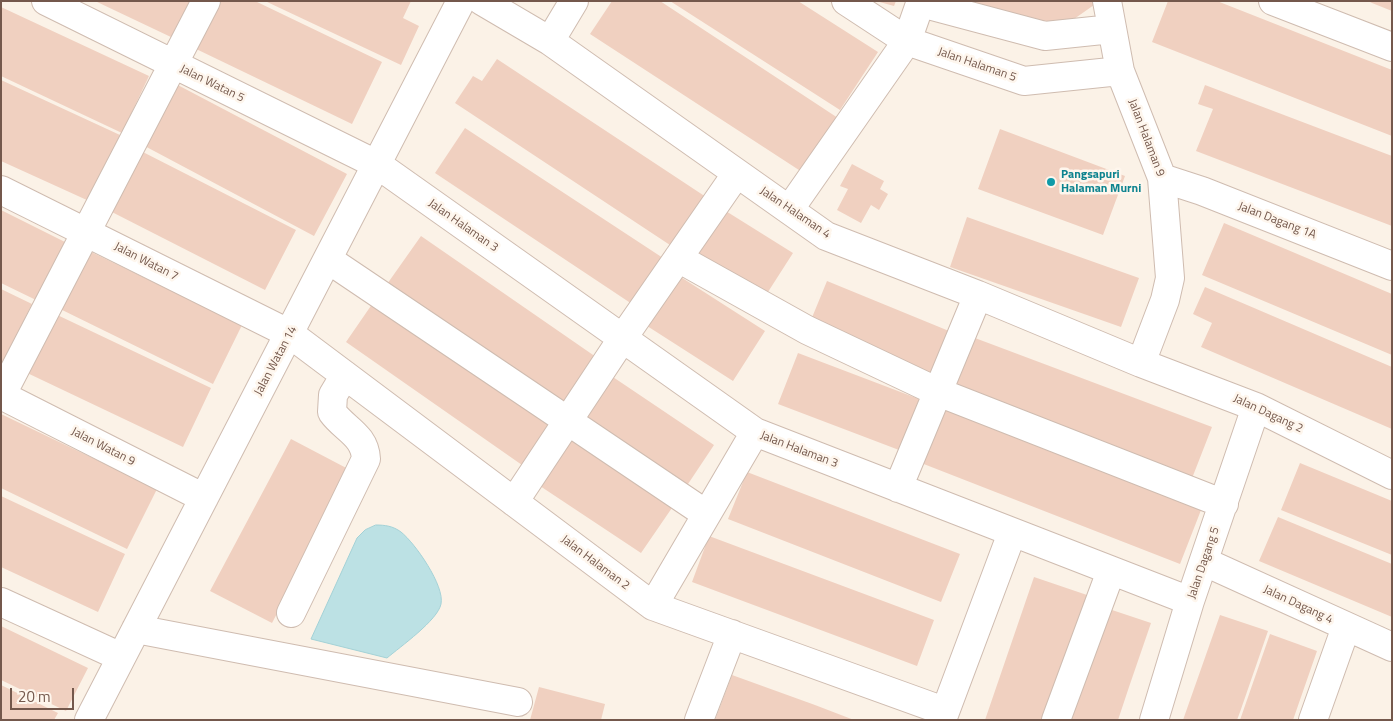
<!DOCTYPE html>
<style>
body{margin:0}
#map{position:relative;width:1393px;height:721px;overflow:hidden;background:#fbf2e7;font-family:"Titillium Web",sans-serif}
canvas{display:block}
.frame{position:absolute;inset:0;border:2px solid #74584c;pointer-events:none}
.scale{position:absolute;left:10px;top:688px;width:64px;height:22px;box-sizing:border-box;border:2px solid #74584c;border-top:0;padding-left:6px;font-size:15px;line-height:18px;white-space:nowrap;color:#74584c;-webkit-text-stroke:4px #fef6ed;paint-order:stroke}
</style>
<div id="map">
<canvas width="1393" height="721"></canvas>
<div class="frame"></div>
<div class="scale">20 m</div>
</div>
<script>
const context = document.querySelector('canvas').getContext('2d');
context.lineJoin = 'round';
function fillPath(path, color) { context.fillStyle = color; context.fill(path, 'evenodd'); }
function strokePath(path, color, width, dash) { context.strokeStyle = color; context.lineWidth = width; context.lineCap = dash ? 'butt' : 'round'; context.setLineDash(dash || []); context.stroke(path); }
function label(font, color, halo, rows, align = 'center') {
  context.font = font + ' "Titillium Web",sans-serif'; context.lineWidth = 5; context.setLineDash([]); context.textBaseline = 'middle'; context.strokeStyle = halo; context.fillStyle = color; for (const [text, x, y, turn = 0] of rows) {
    context.save(); context.translate(x, y); context.rotate((+turn || 0) * Math.PI / 180); context.textAlign = isNaN(turn) ? turn : align; if (halo) context.strokeText(text, 0, 0); context.fillText(text, 0, 0); context.restore();
  }
}
const water = new Path2D(`
 M 376,525 C 385,525 393,526 401,532 C 415,543 445,586 441,604 C 438,620 400,647 387,658 L 311,639 L 357,538 L 365,530 Z`);
fillPath(water, '#bce1e4');
strokePath(water, '#a3d1d6', 1);
fillPath(new Path2D(`
 M 95,1 L 191,1 L 173,38 Z
 M 214,1 L 255,1 L 382,62 L 352,124 L 192,47 Z
 M 265,1 L 411,1 L 403,18 L 419,26 L 401,65 Z
 M 612,1 L 660,1 L 838,118 L 802,172 L 590,34 Z
 M 670,1 L 798,1 L 878,52 L 840,110 Z
 M 876,1 L 896,1 L 894,6 Z
 M 1093,1 L 1094,5 L 1064,26 L 963,2 Z
 M 1168,1 L 1217,1 L 1392,70 L 1392,136 L 1152,42 Z
 M 1368,1 L 1392,1 L 1392,11 L 1372,3 Z
 M 1,7 L 149,76 L 122,133 L 1,76 Z
 M 497,59 L 706,197 L 673,247 L 455,103 L 473,76 L 482,81 Z
 M 1,80 L 120,135 L 89,201 L 1,161 Z
 M 172,82 L 347,174 L 314,236 L 139,143 Z
 M 1205,85 L 1392,156 L 1392,226 L 1196,151 L 1213,109 L 1198,104 Z
 M 465,128 L 663,258 L 632,304 L 435,173 Z
 M 1000,129 L 1125,176 L 1103,235 L 978,189 Z
 M 137,149 L 296,230 L 265,290 L 106,209 Z
 M 852,164 L 884,181 L 880,189 L 888,194 L 879,210 L 871,205 L 861,223 L 837,210 L 848,189 L 840,186 Z
 M 721,208 L 793,253 L 759,306 L 687,261 Z
 M 1,210 L 65,242 L 36,300 L 1,283 Z
 M 967,217 L 1139,278 L 1121,327 L 950,267 Z
 M 1224,223 L 1392,294 L 1392,355 L 1202,275 Z
 M 421,236 L 596,357 L 561,408 L 385,287 Z
 M 83,248 L 242,325 L 213,384 L 54,306 Z
 M 676,274 L 765,331 L 733,381 L 644,324 Z
 M 827,281 L 949,331 L 925,387 L 804,337 Z
 M 1205,287 L 1392,367 L 1392,429 L 1201,347 L 1212,323 L 1193,314 Z
 M 1,289 L 32,304 L 1,367 Z
 M 377,297 L 554,420 L 522,465 L 346,342 Z
 M 51,312 L 211,388 L 183,447 L 23,371 Z
 M 967,335 L 1212,427 L 1189,486 L 944,393 Z
 M 798,353 L 919,399 L 899,450 L 778,404 Z
 M 607,373 L 714,445 L 682,493 L 574,421 Z
 M 939,402 L 1203,505 L 1180,564 L 916,461 Z
 M 1,414 L 157,489 L 127,549 L 1,488 Z
 M 569,430 L 676,502 L 641,553 L 534,482 Z
 M 291,439 L 352,471 L 272,623 L 210,591 Z
 M 1300,463 L 1392,501 L 1392,555 L 1281,510 Z
 M 747,472 L 960,554 L 941,602 L 728,519 Z
 M 1,496 L 125,554 L 98,612 L 1,567 Z
 M 1278,517 L 1392,564 L 1392,617 L 1259,561 Z
 M 709,536 L 934,620 L 917,666 L 692,582 Z
 M 1034,577 L 1087,595 L 1044,720 L 985,720 Z
 M 1103,607 L 1151,623 L 1129,687 L 1118,720 L 1065,720 Z
 M 1220,615 L 1268,631 L 1240,712 L 1237,720 L 1183,720 Z
 M 1,626 L 88,668 L 66,711 L 1,680 Z
 M 1270,634 L 1317,651 L 1293,720 L 1240,720 Z
 M 732,675 L 815,705 L 854,720 L 715,720 Z
 M 1,685 L 58,713 L 54,720 L 1,720 Z
 M 539,687 L 605,704 L 601,720 L 530,720 Z`), '#f0d0c0');
const minor = new Path2D(`
 M 46,1 L 378,165 L 755,432 L 1190,601
 M 482,1 L 550,41 L 826,236 L 978,295 L 1141,363 L 1256,407 L 1392,475
 M 846,1 L 907,41 L 1024,81 L 1120,71
 M 1107,1 L 1120,71 L 1162,178 L 1170,278 L 1165,300 L 1141,363
 M 1273,1 L 1392,47
 M 921,3 L 1045,36 L 1112,29
 M 550,41 L 574,1
 M 1162,178 L 1202,191 L 1392,266
 M 1,190 L 290,334 L 653,606 L 944,711
 M 789,210 L 907,41 L 921,1
 M 678,258 L 807,330 L 938,392 L 1224,504
 M 329,260 L 706,514
 M 1,395 L 204,498
 M 1,396 L 206,1
 M 898,488 L 978,295
 M 514,502 L 622,339 L 737,173
 M 1205,562 L 1392,647
 M 1,602 L 121,657
 M 653,606 L 755,432
 M 291,613 L 366,459 C 365,435 344,429 332,412 L 333,395 L 345,375
 M 136,629 L 518,702
 M 89,720 L 461,1
 M 699,720 L 732,634
 M 942,720 L 1012,533
 M 1056,720 L 1111,571
 M 1154,720 L 1190,601 L 1256,407
 M 1313,720 L 1346,627`);
strokePath(minor, '#cfbcb0', 30);
strokePath(minor, '#fff', 28);
for (const [x, y, r, color] of [
 [1051,182,5,"#0f9aa8"]
]) { const dot = new Path2D(); dot.arc(x, y, r, 0, 2 * Math.PI); context.fillStyle = color; context.fill(dot); strokePath(dot, '#fef6ed', 2); }
label('12px', '#74584c', '#fef6ed', [
 ["Jalan Halaman 5",977,65,19],
 ["Jalan Watan 5",212,84,26],
 ["Jalan Halaman 9",1146,138,69],
 ["Jalan Halaman 4",795,213,34],
 ["Jalan Dagang 1A",1277,221,21],
 ["Jalan Halaman 3",463,226,35],
 ["Jalan Watan 7",146,262,27],
 ["Jalan Watan 14",276,361,-62],
 ["Jalan Dagang 2",1268,414,25],
 ["Jalan Watan 9",103,447,27],
 ["Jalan Halaman 3",799,450,21],
 ["Jalan Halaman 2",595,563,37],
 ["Jalan Dagang 5",1204,563,-71],
 ["Jalan Dagang 4",1298,605,25]
]);
label('bold 12px', '#0d838f', '#fef6ed', [
 ["Pangsapuri",1061,175],
 ["Halaman Murni",1061,189]
], 'left');
</script>
